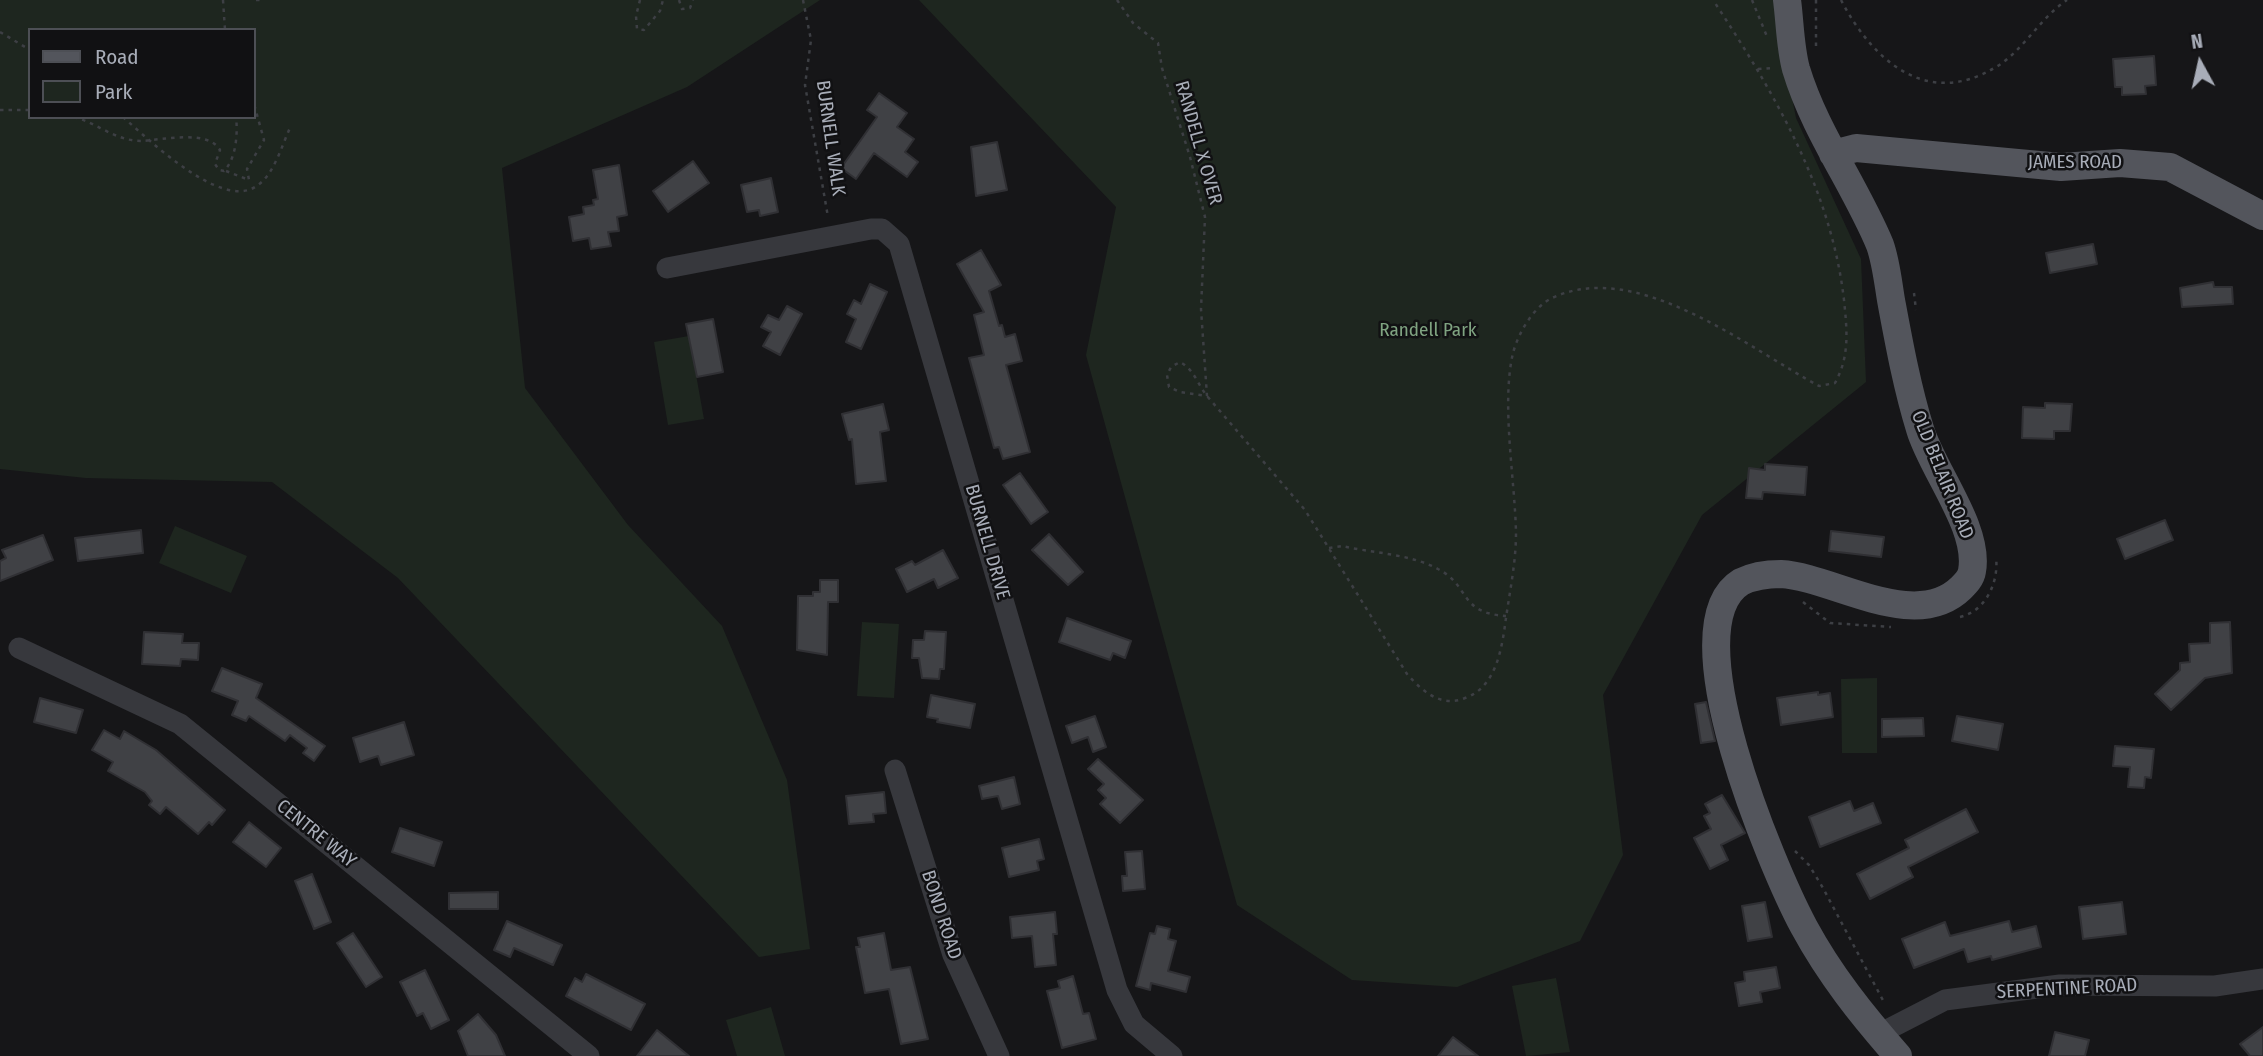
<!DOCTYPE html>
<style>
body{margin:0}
#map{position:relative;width:2263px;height:1056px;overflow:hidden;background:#161618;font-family:"Fira Sans Condensed",sans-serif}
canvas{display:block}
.legend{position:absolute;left:28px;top:28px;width:228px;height:91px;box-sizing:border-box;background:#111113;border:2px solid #4d4f55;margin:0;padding:9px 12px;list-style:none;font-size:21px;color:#a8adb8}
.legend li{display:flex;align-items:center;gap:14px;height:35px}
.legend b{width:35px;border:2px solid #4d4f55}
.north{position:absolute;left:2165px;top:28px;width:70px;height:70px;-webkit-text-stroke:5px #111113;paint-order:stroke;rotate:352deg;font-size:19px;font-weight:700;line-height:28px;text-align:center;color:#a8adb8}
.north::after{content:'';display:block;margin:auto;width:24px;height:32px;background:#a8adb8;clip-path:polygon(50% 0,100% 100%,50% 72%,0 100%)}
</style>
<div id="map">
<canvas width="2263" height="1056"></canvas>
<ul class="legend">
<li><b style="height:9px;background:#53555c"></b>Road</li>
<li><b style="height:19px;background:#1e261f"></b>Park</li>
</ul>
<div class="north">N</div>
</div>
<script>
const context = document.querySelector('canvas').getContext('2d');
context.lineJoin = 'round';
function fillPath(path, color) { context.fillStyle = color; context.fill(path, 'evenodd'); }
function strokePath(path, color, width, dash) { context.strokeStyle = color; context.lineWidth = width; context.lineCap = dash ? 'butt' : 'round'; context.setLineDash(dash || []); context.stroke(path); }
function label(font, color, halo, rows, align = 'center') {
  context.font = font + ' "Fira Sans Condensed",sans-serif'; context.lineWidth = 5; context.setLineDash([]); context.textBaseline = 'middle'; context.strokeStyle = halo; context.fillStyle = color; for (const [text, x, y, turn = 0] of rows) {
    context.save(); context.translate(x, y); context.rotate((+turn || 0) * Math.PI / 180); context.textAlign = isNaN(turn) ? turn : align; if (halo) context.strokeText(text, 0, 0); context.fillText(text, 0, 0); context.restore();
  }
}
fillPath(new Path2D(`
 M 0,0 L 820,0 L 687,87 L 502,168 L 525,388 L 628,525 L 722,626 L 787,780 L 810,949 L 759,957 L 398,578 L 272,482 L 86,478 L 0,469 ZM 30,30 L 254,30 L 254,117 L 30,117 Z
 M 919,0 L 1773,0 L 1796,118 L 1861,259 L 1866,382 L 1702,515 L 1603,695 L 1623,855 L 1580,941 L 1457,987 L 1352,980 L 1237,905 L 1086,355 L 1116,207 Z
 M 689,336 L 704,419 L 668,425 L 654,342 Z
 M 175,526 L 247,556 L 231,593 L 159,563 Z
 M 862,622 L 899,624 L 894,698 L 857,696 Z
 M 1877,678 L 1877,753 L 1842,753 L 1841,679 Z
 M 1556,978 L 1570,1052 L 1526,1056 L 1512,986 Z
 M 771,1007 L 785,1056 L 737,1056 L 726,1020 Z`), '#1e261f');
const building = new Path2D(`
 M 2154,56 L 2156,85 L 2145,86 L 2146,94 L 2122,95 L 2122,87 L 2115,87 L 2113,59 Z
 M 879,93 L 907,113 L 897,127 L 914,139 L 905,152 L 918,162 L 907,177 L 874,153 L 856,179 L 841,168 L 877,117 L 867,110 Z
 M 997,142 L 1007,190 L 976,196 L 971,147 Z
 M 693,161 L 709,183 L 668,212 L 653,191 Z
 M 619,165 L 627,215 L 617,217 L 619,231 L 608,232 L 611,246 L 591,249 L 589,238 L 573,241 L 569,217 L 584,214 L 583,207 L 594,205 L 593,200 L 598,199 L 593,170 Z
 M 771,178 L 778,212 L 760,216 L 759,210 L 747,212 L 741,185 Z
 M 2093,244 L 2097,264 L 2050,273 L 2046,253 Z
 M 981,250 L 1001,285 L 989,291 L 999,326 L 1002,325 L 1005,337 L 1015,334 L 1022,361 L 1006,365 L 1030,452 L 1003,459 L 999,447 L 994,448 L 969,358 L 984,355 L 974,315 L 984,312 L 957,264 Z
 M 2213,282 L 2214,287 L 2232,287 L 2233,304 L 2182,307 L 2180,288 Z
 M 870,284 L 887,292 L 861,349 L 846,342 L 856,319 L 847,314 L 854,300 L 861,304 Z
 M 787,306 L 802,314 L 780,355 L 763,346 L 771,332 L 761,327 L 768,315 L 779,320 Z
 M 713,319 L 723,372 L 697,377 L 686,324 Z
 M 2045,403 L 2072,404 L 2070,431 L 2054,431 L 2054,439 L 2022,438 L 2023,407 L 2045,408 Z
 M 883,404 L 889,430 L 880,432 L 886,481 L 856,484 L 852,439 L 849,440 L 842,414 Z
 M 1765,464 L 1807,467 L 1805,495 L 1763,492 L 1762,499 L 1746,498 L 1749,468 L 1765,470 Z
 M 1020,473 L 1048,512 L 1031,524 L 1003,485 Z
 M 2165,520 L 2173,540 L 2125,559 L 2117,539 Z
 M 141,530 L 143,553 L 78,561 L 75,538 Z
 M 1831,531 L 1884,537 L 1881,557 L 1829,551 Z
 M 1049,534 L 1083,572 L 1068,585 L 1032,550 Z
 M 43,535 L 53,560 L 0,581 L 0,561 L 6,558 L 2,550 Z
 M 943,550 L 958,578 L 938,588 L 934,579 L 907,592 L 896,569 L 912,561 L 915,565 Z
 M 820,580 L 838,580 L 838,602 L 828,602 L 827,655 L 797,650 L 798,596 L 813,596 L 813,592 L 820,592 Z
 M 1067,618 L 1131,641 L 1125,658 L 1113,653 L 1110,660 L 1059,642 Z
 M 2230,622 L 2232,673 L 2205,678 L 2171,710 L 2155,694 L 2180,670 L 2180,663 L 2190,662 L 2189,644 L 2210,643 L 2210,623 Z
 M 925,631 L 946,632 L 944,669 L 940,669 L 939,679 L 922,678 L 919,658 L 912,658 L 913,640 L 924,640 Z
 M 144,632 L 183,634 L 182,643 L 199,643 L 198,660 L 181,659 L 180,666 L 142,664 Z
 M 222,668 L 262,684 L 256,698 L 325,746 L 314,761 L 303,753 L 307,748 L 290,735 L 285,741 L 249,716 L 246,721 L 232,715 L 238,701 L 212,691 Z
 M 1818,692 L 1818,695 L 1830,693 L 1833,717 L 1781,725 L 1777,698 Z
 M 931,695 L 975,704 L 970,728 L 937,722 L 938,719 L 927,717 Z
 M 40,698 L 83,710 L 76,733 L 34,722 Z
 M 1706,702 L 1715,741 L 1701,743 L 1695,704 Z
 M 1095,716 L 1106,747 L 1093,752 L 1088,737 L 1072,743 L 1066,726 Z
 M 1957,716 L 2003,724 L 1998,750 L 1952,741 Z
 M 1923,718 L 1924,736 L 1882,737 L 1882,719 Z
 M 404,722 L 414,755 L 381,765 L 378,756 L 360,762 L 353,738 Z
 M 104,730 L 120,739 L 124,731 L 156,750 L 225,810 L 212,825 L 209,822 L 198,834 L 166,807 L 160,814 L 149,805 L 152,801 L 145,792 L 108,771 L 113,762 L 92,750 Z
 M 2115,746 L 2154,749 L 2151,778 L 2145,777 L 2144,788 L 2128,787 L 2130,767 L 2113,766 Z
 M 1098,759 L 1143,800 L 1120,823 L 1100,804 L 1106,798 L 1098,790 L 1104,784 L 1088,769 Z
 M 1014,777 L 1020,804 L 1002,809 L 998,796 L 982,799 L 979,786 Z
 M 884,792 L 886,813 L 873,814 L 874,822 L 849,824 L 846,796 Z
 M 1722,795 L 1745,833 L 1721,845 L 1728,860 L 1710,869 L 1694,838 L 1711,829 L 1704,816 L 1710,813 L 1705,804 Z
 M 1850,801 L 1854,811 L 1873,803 L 1881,823 L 1820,847 L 1809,817 Z
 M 1966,809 L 1978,832 L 1908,867 L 1913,877 L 1870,899 L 1857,874 L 1909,848 L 1905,840 Z
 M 249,822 L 281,848 L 266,867 L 233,842 Z
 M 400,828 L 442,842 L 434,866 L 392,852 Z
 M 1039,839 L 1044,859 L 1037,861 L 1039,870 L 1009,877 L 1002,848 Z
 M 1142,851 L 1145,889 L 1123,891 L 1122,876 L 1127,876 L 1125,852 Z
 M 312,874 L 331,922 L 314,929 L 295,881 Z
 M 498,892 L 498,909 L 449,909 L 449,893 Z
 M 1765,902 L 1772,937 L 1748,941 L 1742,906 Z
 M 2122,902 L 2126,934 L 2083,939 L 2079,907 Z
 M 1055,912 L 1057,934 L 1053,934 L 1056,965 L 1035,967 L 1032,936 L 1012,938 L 1010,917 Z
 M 507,921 L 562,945 L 553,965 L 514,948 L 510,957 L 494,950 Z
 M 2009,921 L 2012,932 L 2036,926 L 2041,947 L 1992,960 L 1991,956 L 1968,962 L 1964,949 L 1914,968 L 1902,939 L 1945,922 L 1950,936 Z
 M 1157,926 L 1170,929 L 1168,939 L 1176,941 L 1168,971 L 1190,977 L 1186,992 L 1151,983 L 1150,990 L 1136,986 L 1150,933 L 1155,934 Z
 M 353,933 L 382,977 L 366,987 L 337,943 Z
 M 884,933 L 891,970 L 910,967 L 928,1039 L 901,1044 L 889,989 L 865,993 L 856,947 L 860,947 L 858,938 Z
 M 1776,967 L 1780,988 L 1760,992 L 1762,1002 L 1739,1006 L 1735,983 L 1745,981 L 1744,972 Z
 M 425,970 L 449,1020 L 431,1029 L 423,1013 L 417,1016 L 400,982 Z
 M 586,974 L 645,1004 L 631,1030 L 566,996 L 575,978 L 582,982 Z
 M 1073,976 L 1083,1014 L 1089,1013 L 1096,1039 L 1062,1048 L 1047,991 L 1060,988 L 1058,981 Z
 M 478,1014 L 496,1035 L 505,1056 L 468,1056 L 458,1031 Z
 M 2263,1027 L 2263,1056 L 2250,1056 L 2240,1044 Z
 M 657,1030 L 689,1056 L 637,1056 Z
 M 2055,1032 L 2089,1040 L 2085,1056 L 2049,1056 Z
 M 1453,1037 L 1478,1056 L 1438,1056 Z`);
fillPath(building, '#404145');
strokePath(building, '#303034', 2);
strokePath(new Path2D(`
 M 223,0 L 225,30
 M 256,0 L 262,0
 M 640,0 L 636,16 L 637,29 L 644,30 L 660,11 L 663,0
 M 679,0 L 682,9 L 690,8 L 693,0
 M 803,0 L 811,40 L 805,85 L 828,217
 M 1117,0 L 1133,23 L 1158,43 L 1162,68 L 1190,157 L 1205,217 L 1201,309 L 1207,396 L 1180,392 L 1169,387 L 1167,375 L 1171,367 L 1180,362 C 1194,369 1198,385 1207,396 L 1305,510 L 1407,674 C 1422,691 1441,708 1465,698 C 1497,687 1502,647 1506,618 C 1510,590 1516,562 1516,533 C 1515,480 1501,404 1513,353 C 1518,334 1533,307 1552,298 C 1637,258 1748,348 1819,386 L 1835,383 C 1850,356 1847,330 1844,300 C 1831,189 1774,92 1713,0
 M 1752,0 L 1768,39
 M 1816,0 L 1816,51
 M 1841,0 C 1873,61 1927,109 1996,67 C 2023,51 2040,18 2067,0
 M 0,32 L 30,50
 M 1758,69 L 1773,68
 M 0,110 L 30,110
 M 74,117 C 97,123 116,141 141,141 C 162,140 208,129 220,150 L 215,164 L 219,170 L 224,171 C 236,159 238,134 236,117
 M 123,117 C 148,139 220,209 255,187 C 274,176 281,147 290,128
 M 226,171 L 249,180 L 247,169 L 264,140 L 254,104
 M 1914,293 L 1916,310
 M 1329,548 L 1342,546 C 1372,553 1411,554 1438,569 C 1471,586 1458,613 1506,616
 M 1803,602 L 1830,623 L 1891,627
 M 1960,617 C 1986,611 1999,582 1996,557
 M 1795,851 L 1809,865 L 1823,888 L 1885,1004`), '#3d3f44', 2.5, [3.5, 5]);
strokePath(new Path2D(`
 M 667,268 L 871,229 L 882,229 L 899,244 L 1117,990 L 1134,1024 L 1172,1056
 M 19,648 L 180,724 L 589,1056
 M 895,770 L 953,955 L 999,1056
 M 1879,1034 L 1945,1000 L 2060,985 L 2215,986 L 2263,979`), '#37383d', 21);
strokePath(new Path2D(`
 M 1787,0 C 1790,22 1790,47 1796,69 C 1815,132 1855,185 1880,245 C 1886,262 1888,282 1891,300 C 1899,343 1907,387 1920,429 C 1932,470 1980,528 1972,571 C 1971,578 1966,583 1961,588 C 1915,633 1833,577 1781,574 C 1768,574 1753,576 1741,582 C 1669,626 1773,869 1804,927 C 1830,975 1862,1015 1898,1056
 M 1833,154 L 1856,148 L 2061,167 L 2120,163 L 2170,167 L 2263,216`), '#53555c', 28);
label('19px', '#a8adb8', '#111113', [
 ["BURNELL WALK",830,138,82],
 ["RANDELL X OVER",1198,143,74],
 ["JAMES ROAD",2075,163],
 ["OLD BELAIR ROAD",1942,475,68],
 ["BURNELL DRIVE",987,542,74],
 ["CENTRE WAY",316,834,39],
 ["BOND ROAD",941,915,72],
 ["SERPENTINE ROAD",2067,989,-3]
]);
label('19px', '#7fa381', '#111113', [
 ["Randell Park",1428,331]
]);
</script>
